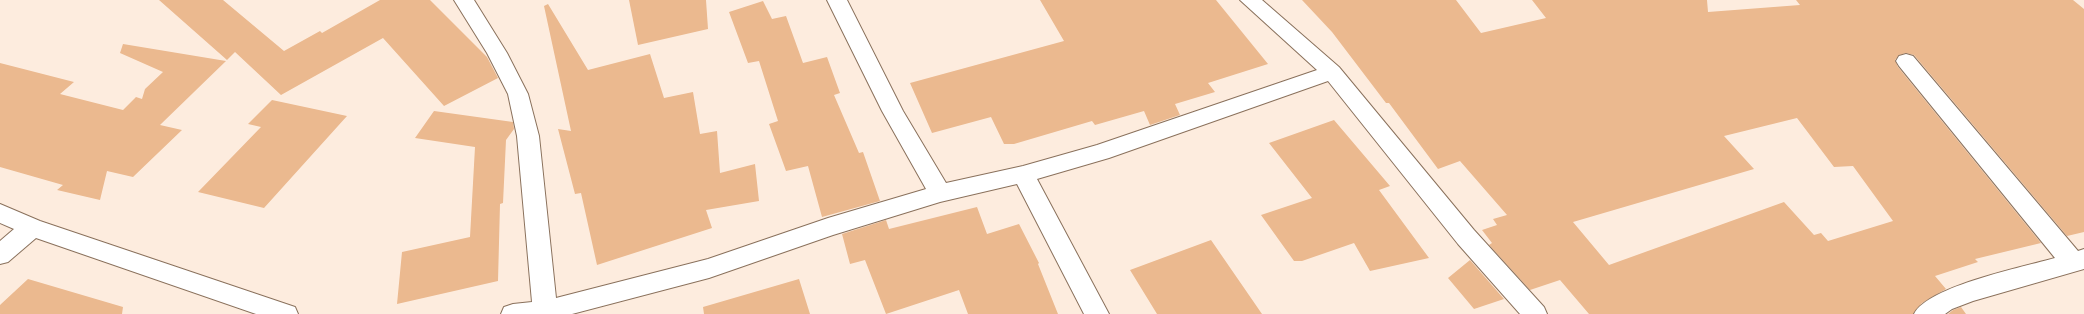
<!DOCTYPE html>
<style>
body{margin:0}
canvas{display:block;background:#fdecde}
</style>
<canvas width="2084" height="314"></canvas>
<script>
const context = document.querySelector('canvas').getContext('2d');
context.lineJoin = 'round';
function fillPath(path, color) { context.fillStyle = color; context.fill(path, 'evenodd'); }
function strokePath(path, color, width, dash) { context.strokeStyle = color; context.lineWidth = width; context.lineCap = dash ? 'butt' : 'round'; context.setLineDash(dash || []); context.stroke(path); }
fillPath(new Path2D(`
 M 159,0 L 223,0 L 284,51 L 320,31 L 322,33 L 380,0 L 430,0 L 487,57 L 498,78 L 444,106 L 383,38 L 281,95 L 235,52 L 227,60 Z
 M 629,0 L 706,0 L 708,29 L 638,45 Z
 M 1040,0 L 1216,0 L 1268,64 L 1208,83 L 1215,92 L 1175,104 L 1180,115 L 1150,125 L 1144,111 L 1095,125 L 1092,121 L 1014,144 L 1004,144 L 991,117 L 932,133 L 910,83 L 1064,41 Z
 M 1302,0 L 1456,0 L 1481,33 L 1546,18 L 1532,0 L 1707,0 L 1708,12 L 1800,5 L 1796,0 L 2073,0 L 2084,9 L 2084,232 L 2067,236 L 1914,55 L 1906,53 L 1899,55 L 1895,60 L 1898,67 L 2041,243 L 1975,259 L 1978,262 L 1935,276 L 1946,289 L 1922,303 L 1913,314 L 1589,314 L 1560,280 L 1530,290 L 1489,245 L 1492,243 L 1482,230 L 1497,225 L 1493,219 L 1507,215 L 1460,161 L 1438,169 L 1389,103 L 1386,103 L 1332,32 ZM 1797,118 L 1834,167 L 1853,166 L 1893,221 L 1828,241 L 1821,233 L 1814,235 L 1784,202 L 1609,265 L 1573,222 L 1754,169 L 1724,136 Z
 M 763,1 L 772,19 L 786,16 L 803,63 L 827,57 L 840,93 L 834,95 L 859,153 L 863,152 L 880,201 L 822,217 L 808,166 L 786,171 L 769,124 L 778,121 L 759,61 L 748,63 L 729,12 Z
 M 548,4 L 588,70 L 650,54 L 664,98 L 693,92 L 700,134 L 717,131 L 720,173 L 755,164 L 759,201 L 706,210 L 712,228 L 597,265 L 581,193 L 575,194 L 558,129 L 571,131 L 544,6 Z
 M 123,44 L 226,61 L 160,125 L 182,130 L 133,177 L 107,171 L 100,200 L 57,190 L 63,185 L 0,167 L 0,63 L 74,82 L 60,94 L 123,110 L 136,97 L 142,99 L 145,89 L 163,72 L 120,53 Z
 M 272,100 L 347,116 L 264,208 L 198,192 L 261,127 L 248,124 Z
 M 434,111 L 513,122 L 514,129 L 506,140 L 503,203 L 500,204 L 498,281 L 397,304 L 402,252 L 470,237 L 475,147 L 415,138 Z
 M 1334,120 L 1390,186 L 1379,190 L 1429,258 L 1370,271 L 1354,243 L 1302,261 L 1294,261 L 1261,215 L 1312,198 L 1269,143 Z
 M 977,207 L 987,234 L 1019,224 L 1039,263 L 1038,264 L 1058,314 L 968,314 L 959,290 L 886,314 L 865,260 L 850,264 L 842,234 L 886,220 L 889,229 Z
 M 1211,240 L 1262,314 L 1157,314 L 1130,270 Z
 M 1470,260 L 1504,299 L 1474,309 L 1448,278 Z
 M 28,279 L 123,307 L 122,314 L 0,314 L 0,305 Z
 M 799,279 L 810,314 L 704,314 L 703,307 Z
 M 1961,307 L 1966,314 L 1948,314 L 1953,310 Z`), '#ebb98f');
const minor = new Path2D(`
 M 454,0 L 474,0 L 507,53 L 528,94 L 539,136 L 556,298 L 708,259 L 828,218 L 926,189 L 882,111 L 827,0 L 847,0 L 903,111 L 946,183 L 1023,166 L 1097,145 L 1317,70 L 1240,0 L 1262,0 L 1339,67 L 1474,230 L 1544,307 L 1547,314 L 1520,314 L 1458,244 L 1328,81 L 1109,158 L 1037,179 L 1109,314 L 1084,314 L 1017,184 L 940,202 L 833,235 L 709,278 L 572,314 L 501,314 L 504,307 L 513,304 L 532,302 L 517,136 L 508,94 L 487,53 Z
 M 1906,54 L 1913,56 L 2078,251 L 2084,249 L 2084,269 L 1973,301 L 1952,309 L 1945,314 L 1914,314 C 1928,286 2024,267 2055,258 L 1899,66 L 1896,61 L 1899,56 Z
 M 0,204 L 40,221 L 295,307 L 298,314 L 256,314 L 36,238 L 8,262 L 0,264 L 0,241 L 14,229 L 0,223 Z`);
strokePath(minor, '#8a715c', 2);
fillPath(minor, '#fff');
</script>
